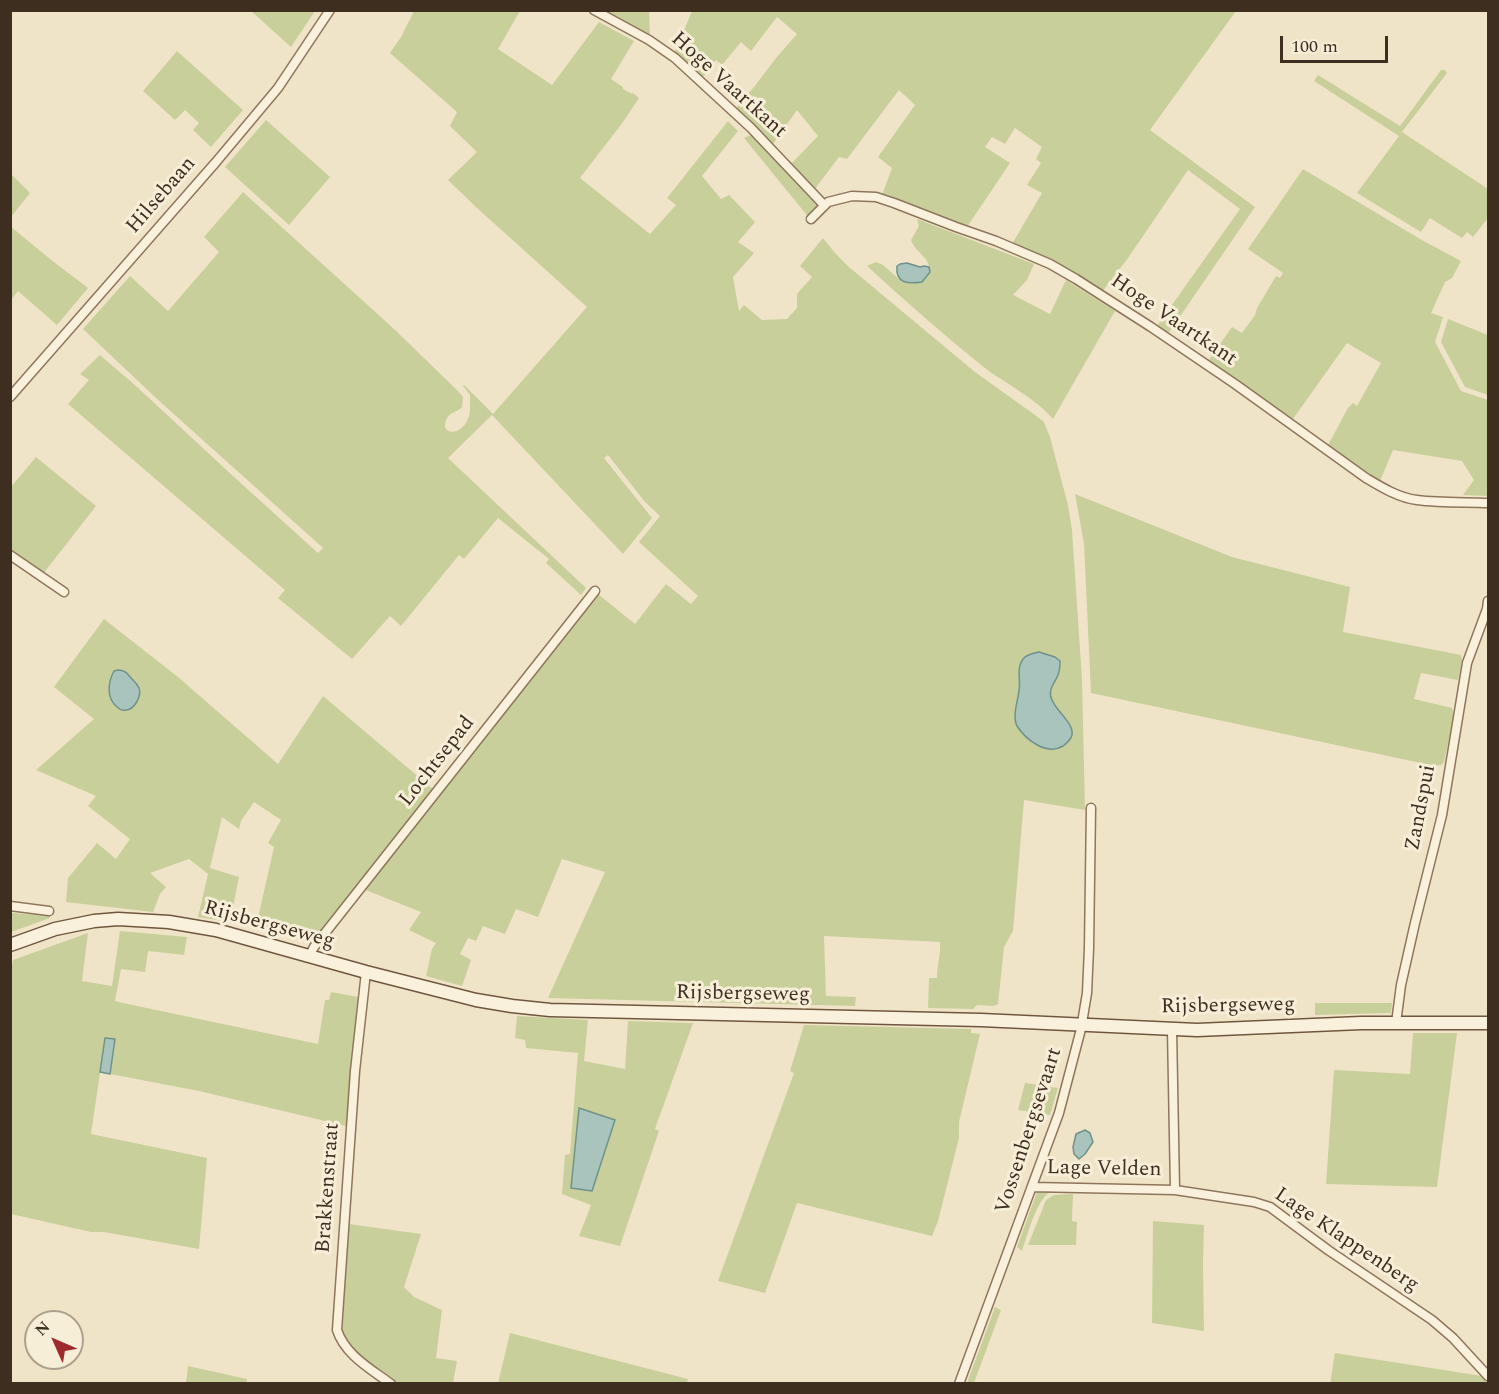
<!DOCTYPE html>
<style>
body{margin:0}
#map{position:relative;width:1499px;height:1394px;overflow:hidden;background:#f0e4c8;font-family:Spectral,serif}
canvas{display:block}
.frame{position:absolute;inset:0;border:12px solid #3d2e20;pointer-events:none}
.north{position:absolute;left:24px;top:1310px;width:60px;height:60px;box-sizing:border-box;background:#f7eed8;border:2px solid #ada18e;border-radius:50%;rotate:315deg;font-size:16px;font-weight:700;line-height:24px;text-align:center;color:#3d2e20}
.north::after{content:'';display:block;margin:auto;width:21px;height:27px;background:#9e2a2b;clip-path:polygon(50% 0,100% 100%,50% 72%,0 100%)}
.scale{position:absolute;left:1280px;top:36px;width:108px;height:27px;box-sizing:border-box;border:3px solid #3d2e20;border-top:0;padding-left:8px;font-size:18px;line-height:21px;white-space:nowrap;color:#3d2e20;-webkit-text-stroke:4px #f7eed8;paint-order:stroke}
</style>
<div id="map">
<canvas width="1499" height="1394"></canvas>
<div class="frame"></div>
<div class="north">N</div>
<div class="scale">100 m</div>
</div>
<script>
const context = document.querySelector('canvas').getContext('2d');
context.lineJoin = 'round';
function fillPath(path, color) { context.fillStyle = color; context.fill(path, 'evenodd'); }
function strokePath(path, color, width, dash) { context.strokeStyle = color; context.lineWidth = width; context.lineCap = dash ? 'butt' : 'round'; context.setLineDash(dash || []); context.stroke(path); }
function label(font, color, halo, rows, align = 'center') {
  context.font = font + ' Spectral,serif'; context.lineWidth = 6; context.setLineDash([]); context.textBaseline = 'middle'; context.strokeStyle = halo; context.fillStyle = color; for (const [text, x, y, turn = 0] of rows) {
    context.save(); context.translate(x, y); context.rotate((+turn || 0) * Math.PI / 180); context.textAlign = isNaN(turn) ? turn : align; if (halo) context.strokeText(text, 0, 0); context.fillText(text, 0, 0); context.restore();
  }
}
fillPath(new Path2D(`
 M 251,11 L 315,11 L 291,47 Z
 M 414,11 L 520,11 L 498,49 L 552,85 L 599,22 L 634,41 L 611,79 L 623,87 L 623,89 L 632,94 L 633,93 L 639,98 L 623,122 L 580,178 L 650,234 L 676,205 L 667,198 L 728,121 L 738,131 L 702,176 L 721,199 L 729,195 L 755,222 L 738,242 L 754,253 L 733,277 L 739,311 L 744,305 L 762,320 L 787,319 L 797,308 L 797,294 L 812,277 L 800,266 L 823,238 L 835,253 L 849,267 L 975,372 L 1035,415 L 1044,422 L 1050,437 L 1068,505 L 1072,530 L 1082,679 L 1085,810 L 1024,800 L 1013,931 L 1004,947 L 998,1004 L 994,1006 L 977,1005 L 973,1009 L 928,1008 L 929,978 L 937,978 C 937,965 941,954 940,942 L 824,936 L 826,996 L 856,997 L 855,1006 L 548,998 L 605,872 L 562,859 L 538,917 L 516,909 L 505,934 L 483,926 L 476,941 L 468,938 L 460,954 L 471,960 L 462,986 L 426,976 L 432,949 L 436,943 L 409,930 L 421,912 L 363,889 L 598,594 L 635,624 L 666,584 L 691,604 L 698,596 L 639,542 L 660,516 L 645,502 L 608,455 L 604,458 L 652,518 L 623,554 L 492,415 L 448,458 L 586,588 L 581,595 L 546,563 L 549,559 L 498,518 L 464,559 L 459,555 L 401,626 L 390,616 L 352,659 L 278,598 L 285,590 L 68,404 L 89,380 L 80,374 L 100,355 L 136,386 L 233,476 L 318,553 L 323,548 L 156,398 L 83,329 L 130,276 L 168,311 L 219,252 L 204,237 L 243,192 L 393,328 L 458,391 L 463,397 L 462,407 C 458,412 450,412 447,418 C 438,435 461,437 468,419 C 471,413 470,402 470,395 L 463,386 L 464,385 L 493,414 L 587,307 L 477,208 L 448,180 L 477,152 L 450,126 L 457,112 L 390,53 L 401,37 ZM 1031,653 L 1058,677 C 1042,699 1057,708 1071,726 L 1061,747 L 1054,749 L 1045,748 L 1022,732 L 1016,725 L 1016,710 L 1020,689 L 1019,668 L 1023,659 Z
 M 600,11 L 649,11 L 650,37 Z
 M 692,11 L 1236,11 L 1150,130 L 1255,207 L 1168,334 L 1157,326 L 1240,209 L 1188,170 L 1128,258 L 1102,292 L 1012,244 L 1042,193 L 1027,185 L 1041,163 L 1036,159 L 1042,147 L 1015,128 L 1005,144 L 992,137 L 985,147 L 1010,163 L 967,227 L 882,195 L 892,168 L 878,157 L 915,105 L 899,90 L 847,159 L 839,157 L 814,190 L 791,164 L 818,136 L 797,110 L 773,144 L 736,108 L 754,87 L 776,58 L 797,34 L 777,17 L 751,51 L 741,42 L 722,65 L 716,60 L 703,77 L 674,54 Z
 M 177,51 L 243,110 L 211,147 L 193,130 L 199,123 L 185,110 L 175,120 L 143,91 Z
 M 1441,70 L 1445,70 L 1447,73 L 1402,132 L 1488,189 L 1488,218 L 1473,237 L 1467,232 L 1462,238 L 1430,218 L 1421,232 L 1357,193 L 1399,136 L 1314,81 L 1318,75 L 1400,126 Z
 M 266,120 L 330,177 L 289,225 L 225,167 Z
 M 751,135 L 816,204 L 821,207 L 810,219 L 744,138 Z
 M 1303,169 L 1420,239 L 1461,261 L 1452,278 L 1445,282 L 1431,313 L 1443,317 L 1435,342 L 1461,391 L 1488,400 L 1488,496 L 1463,495 L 1474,480 L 1462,461 L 1393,450 L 1380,481 L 1328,445 L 1348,408 L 1353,403 L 1357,406 L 1381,363 L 1347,343 L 1293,419 L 1208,361 L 1232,327 L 1242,333 L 1255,315 L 1257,308 L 1276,276 L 1280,278 L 1283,273 L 1248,249 Z
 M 11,174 L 30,193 L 11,217 L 10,217 Z
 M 917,219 L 1034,264 L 1027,280 L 1013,295 L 1050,314 L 1066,280 L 1115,311 L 1053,419 C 1035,398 1008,385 986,369 C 945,336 905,301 867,266 L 876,262 L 883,265 L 899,279 L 930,272 C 929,255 916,254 911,240 L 919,226 Z
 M 10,226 L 50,259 L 88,288 L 57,325 L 18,291 L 11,300 Z
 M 1448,319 L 1488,335 L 1488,395 L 1465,387 L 1441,342 Z
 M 36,457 L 96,506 L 43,574 L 11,552 L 11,487 Z
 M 1075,494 L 1232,557 L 1350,587 L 1343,632 L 1461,655 L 1462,660 L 1458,680 L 1421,673 L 1414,699 L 1452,708 L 1454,715 L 1444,762 L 1441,765 L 1435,766 L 1091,693 L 1084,544 Z
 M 104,619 L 178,677 L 278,764 L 323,696 L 434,790 L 312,943 L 256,927 L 274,847 L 268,843 L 281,820 L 254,802 L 241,821 L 239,829 L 222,817 L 210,868 L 239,877 L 230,922 L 198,917 L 208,874 L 189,859 L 150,873 L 166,887 L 160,894 L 153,912 L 66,902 L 68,878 L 97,843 L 116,859 L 130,839 L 88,806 L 96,796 L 36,770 L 94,719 L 54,687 Z
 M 11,913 L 12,913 L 50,916 L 50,918 L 11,932 Z
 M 120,931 L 187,937 L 184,955 L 148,951 L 145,972 L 121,969 L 115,1001 L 123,1003 L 318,1044 L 325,1000 L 329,1000 L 331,992 L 358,997 L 346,1126 L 199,1091 L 110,1074 L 115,1040 L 105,1039 L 91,1134 L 207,1158 L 199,1249 L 104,1232 L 91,1232 L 11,1214 L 10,979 L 13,960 L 88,933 L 82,981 L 112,986 Z
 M 1315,1003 L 1392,1003 L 1391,1013 L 1315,1015 Z
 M 517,1016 L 588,1020 L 584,1061 L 625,1069 L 628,1021 L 693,1023 L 655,1129 L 659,1131 L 620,1246 L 579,1236 L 591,1205 L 562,1194 L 565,1155 L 570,1154 L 578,1053 L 526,1048 L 525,1040 L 515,1038 Z
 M 804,1025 L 971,1029 L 971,1033 L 980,1034 L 959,1122 L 959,1138 L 938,1221 L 932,1236 L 797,1203 L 765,1293 L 718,1281 L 794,1073 L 790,1071 Z
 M 1413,1033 L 1457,1033 L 1437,1187 L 1326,1184 L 1334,1070 L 1410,1074 Z
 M 1025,1083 L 1058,1088 L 1050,1115 L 1018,1110 Z
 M 1037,1192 L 1050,1192 C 1037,1199 1027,1236 1022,1251 L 1017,1247 Z
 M 1073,1194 L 1072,1221 L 1077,1222 L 1076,1245 L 1028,1245 L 1046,1200 L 1054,1195 Z
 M 1153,1221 L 1204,1225 L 1203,1264 L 1204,1331 L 1152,1323 Z
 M 349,1224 L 421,1234 L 404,1287 L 414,1297 L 442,1310 L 436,1358 L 457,1361 L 453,1383 L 398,1383 L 352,1351 L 342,1337 Z
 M 995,1307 L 1001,1310 L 974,1383 L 967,1383 Z
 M 510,1333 L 688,1379 L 687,1384 L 498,1383 Z
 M 1335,1353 L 1482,1376 L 1488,1384 L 1330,1384 Z
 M 188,1366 L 247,1379 L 247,1383 L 186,1383 Z`), '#c9cf9b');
const water = new Path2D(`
 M 907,263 L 920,267 L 924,266 L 929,267 L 930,272 L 922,282 C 909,284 895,284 897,266 L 900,264 Z
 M 1039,652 L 1055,657 L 1060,661 C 1060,666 1060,670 1058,675 C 1055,683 1047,690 1052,700 C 1056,711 1074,723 1072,735 C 1071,739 1067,743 1063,746 C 1047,756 1026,740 1017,726 C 1012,716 1018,701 1019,690 C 1021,680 1016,668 1023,659 C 1027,654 1034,653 1039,652 Z
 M 118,670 C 126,670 128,675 133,680 C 135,682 138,686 139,688 C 142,696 134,710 126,710 C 122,711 119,709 117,707 C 106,698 108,682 114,671 Z
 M 105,1038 L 115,1039 L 110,1074 L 100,1072 Z
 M 579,1108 L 615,1120 L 592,1191 L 571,1188 Z
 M 1085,1130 L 1090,1133 L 1093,1142 L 1085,1154 L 1079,1159 L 1074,1154 L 1073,1147 L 1076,1134 Z`);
fillPath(water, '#a9c4bc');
strokePath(water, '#6f938a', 1.5);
const minor = new Path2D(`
 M 594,10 L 649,40 L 675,58 L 751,128 L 824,205
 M 811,219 L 828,202 L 852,196 L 876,197 L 894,203 L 956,227 L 996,241 L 1050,264 L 1076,279 L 1151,327 L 1235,384 L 1366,478 C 1381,487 1399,498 1417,500 C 1441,503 1465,502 1488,503
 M 10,397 L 216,162 L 278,88 L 330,10
 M 10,555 L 64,592
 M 10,906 L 49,911
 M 310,955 L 314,947 L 595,591
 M 366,972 L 355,1071 L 337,1330 C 345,1355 371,1369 391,1384
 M 1396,1023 L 1401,985 L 1415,923 L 1442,815 L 1467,663 L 1487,609 L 1488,601
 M 1172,1029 L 1175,1190
 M 1032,1187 L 1175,1190 L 1254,1202 L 1270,1207 L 1328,1250 L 1432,1320 L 1453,1338 L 1488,1376
 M 959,1384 L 1059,1113 L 1081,1029 L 1087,993 L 1089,948 L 1091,808`);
const secondary = new Path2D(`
 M 10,945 L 55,929 L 94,921 L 118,919 L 169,922 L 216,930 L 366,972 L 476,1000 L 512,1006 L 550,1010 L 981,1020 L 1197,1030 L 1361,1023 L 1488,1023`);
strokePath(minor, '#8d765c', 11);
strokePath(secondary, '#6f573f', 15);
strokePath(minor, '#faf1dc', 8);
strokePath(secondary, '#faf1dc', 12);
label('21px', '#3d2e20', '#f7eed8', [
 ["Hoge Vaartkant",728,86,42],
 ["Hilsebaan",162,196,-49],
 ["Hoge Vaartkant",1173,321,34],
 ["Lochtsepad",438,762,-52],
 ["Zandspui",1422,808,-79],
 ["Rijsbergseweg",269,926,15],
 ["Rijsbergseweg",743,995,1],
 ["Rijsbergseweg",1228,1007,-1],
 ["Vossenbergsevaart",1030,1131,-72],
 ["Lage Velden",1104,1170,1],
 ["Brakkenstraat",329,1188,-86],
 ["Lage Klappenberg",1346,1241,34]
]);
</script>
